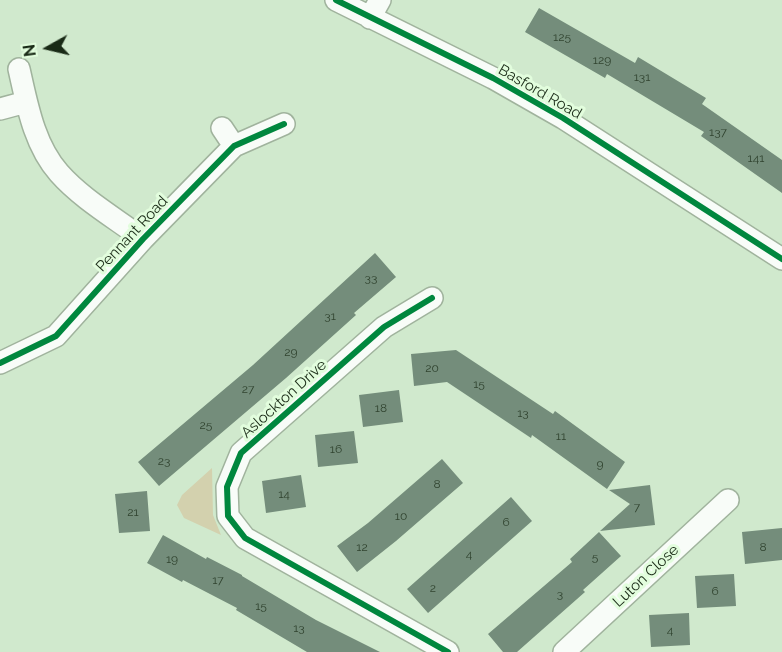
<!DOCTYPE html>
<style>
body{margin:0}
#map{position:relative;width:782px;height:652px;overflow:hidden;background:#d0e9cd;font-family:Raleway,sans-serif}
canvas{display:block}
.north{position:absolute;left:18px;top:18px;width:60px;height:60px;-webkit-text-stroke:4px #e2fddd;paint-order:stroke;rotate:262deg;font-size:16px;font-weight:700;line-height:24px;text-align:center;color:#192a16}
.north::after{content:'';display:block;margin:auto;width:21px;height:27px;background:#192a16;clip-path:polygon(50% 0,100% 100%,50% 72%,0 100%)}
</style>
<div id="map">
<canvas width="782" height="652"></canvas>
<div class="north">N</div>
</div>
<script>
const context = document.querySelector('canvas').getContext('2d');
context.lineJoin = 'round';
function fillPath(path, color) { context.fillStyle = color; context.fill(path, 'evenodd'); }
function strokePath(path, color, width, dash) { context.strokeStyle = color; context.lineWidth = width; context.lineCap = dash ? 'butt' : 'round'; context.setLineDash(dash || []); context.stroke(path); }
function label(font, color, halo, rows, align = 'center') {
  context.font = font + ' Raleway,sans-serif'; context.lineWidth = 6; context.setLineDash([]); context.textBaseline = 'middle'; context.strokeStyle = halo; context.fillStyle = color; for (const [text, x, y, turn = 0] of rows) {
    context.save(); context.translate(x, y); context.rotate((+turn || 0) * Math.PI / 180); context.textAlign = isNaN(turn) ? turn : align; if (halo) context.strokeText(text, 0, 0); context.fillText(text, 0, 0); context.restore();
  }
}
fillPath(new Path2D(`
 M 212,468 L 213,515 L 221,535 L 184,518 L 177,505 L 182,495 Z`), '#d3d1ae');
fillPath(new Path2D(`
 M 539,8 L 635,63 L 638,57 L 706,98 L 702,104 L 782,160 L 782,193 L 701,136 L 704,132 L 607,74 L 605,78 L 525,32 Z
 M 375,253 L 396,277 L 354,313 L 356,315 L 286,378 L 159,486 L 138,462 L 253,365 Z
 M 456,350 L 553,414 L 555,411 L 625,462 L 607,489 L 532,435 L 531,438 L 447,382 L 414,386 L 411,354 Z
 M 399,390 L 403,422 L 363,427 L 359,395 Z
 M 354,431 L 358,463 L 318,467 L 315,435 Z
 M 442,459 L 463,483 L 396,541 L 357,572 L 337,546 L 368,523 Z
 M 301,475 L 306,507 L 266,513 L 262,481 Z
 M 650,485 L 655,525 L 600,531 L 630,504 L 609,490 Z
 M 147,491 L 150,531 L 119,533 L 115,494 Z
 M 511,497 L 532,521 L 428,613 L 407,589 Z
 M 782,528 L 782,560 L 745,564 L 742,532 Z
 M 599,532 L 621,556 L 583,590 L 585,592 L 517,652 L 503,652 L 488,634 L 572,562 L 570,559 Z
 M 163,535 L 206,559 L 207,557 L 242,575 L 242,576 L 316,620 L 380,652 L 307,652 L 236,610 L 237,608 L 183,580 L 182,582 L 147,563 Z
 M 734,574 L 736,606 L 697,608 L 695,576 Z
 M 689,613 L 690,645 L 651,647 L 649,615 Z`), '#748d7b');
const street = new Path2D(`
 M 336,0 L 493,78 L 563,118 L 782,259
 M 370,18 L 380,0
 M 19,69 C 27,104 34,145 59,173 C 82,199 115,218 143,239
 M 0,109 L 26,102
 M 222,128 L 234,146
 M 432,298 L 384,327 L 241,453 L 227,487 L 228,516 L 245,538 L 448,652
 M 0,363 L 56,336 L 143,239 L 234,146 L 284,124
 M 564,652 L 728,500`);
strokePath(street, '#a0b39d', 24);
strokePath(street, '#f8fcf8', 21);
strokePath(new Path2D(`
 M 336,0 L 493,78 L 563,118 L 782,259
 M 432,298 L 384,327 L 241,453 L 227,487 L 228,516 L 245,538 L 448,652
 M 0,363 L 56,336 L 143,239 L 234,146 L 284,124`), '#00873e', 6);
label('12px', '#30432f', null, [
 ["125",562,37],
 ["129",602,60],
 ["131",642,77],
 ["137",718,132],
 ["141",756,158],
 ["33",371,278],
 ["31",330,316],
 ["29",291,352],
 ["20",432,368],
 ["15",479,384],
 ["27",248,389],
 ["18",381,408],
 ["13",523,413],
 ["25",206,425],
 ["11",561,436],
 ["16",336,449],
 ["23",164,461],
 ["9",600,464],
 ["8",437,484],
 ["14",284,494],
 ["7",637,507],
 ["21",133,512],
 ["10",401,516],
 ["6",506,522],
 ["12",362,547],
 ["8",763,547],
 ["4",469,554],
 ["5",595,557],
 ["19",172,559],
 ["17",218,580],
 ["2",433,588],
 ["6",715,591],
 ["3",560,594],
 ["15",261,606],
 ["13",299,628],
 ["4",670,630]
]);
label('15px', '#192a16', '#e2fddd', [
 ["Basford Road",540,92,30],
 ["Pennant Road",132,234,-47],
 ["Aslockton Drive",284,399,-42],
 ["Luton Close",646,576,-43]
]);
</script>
